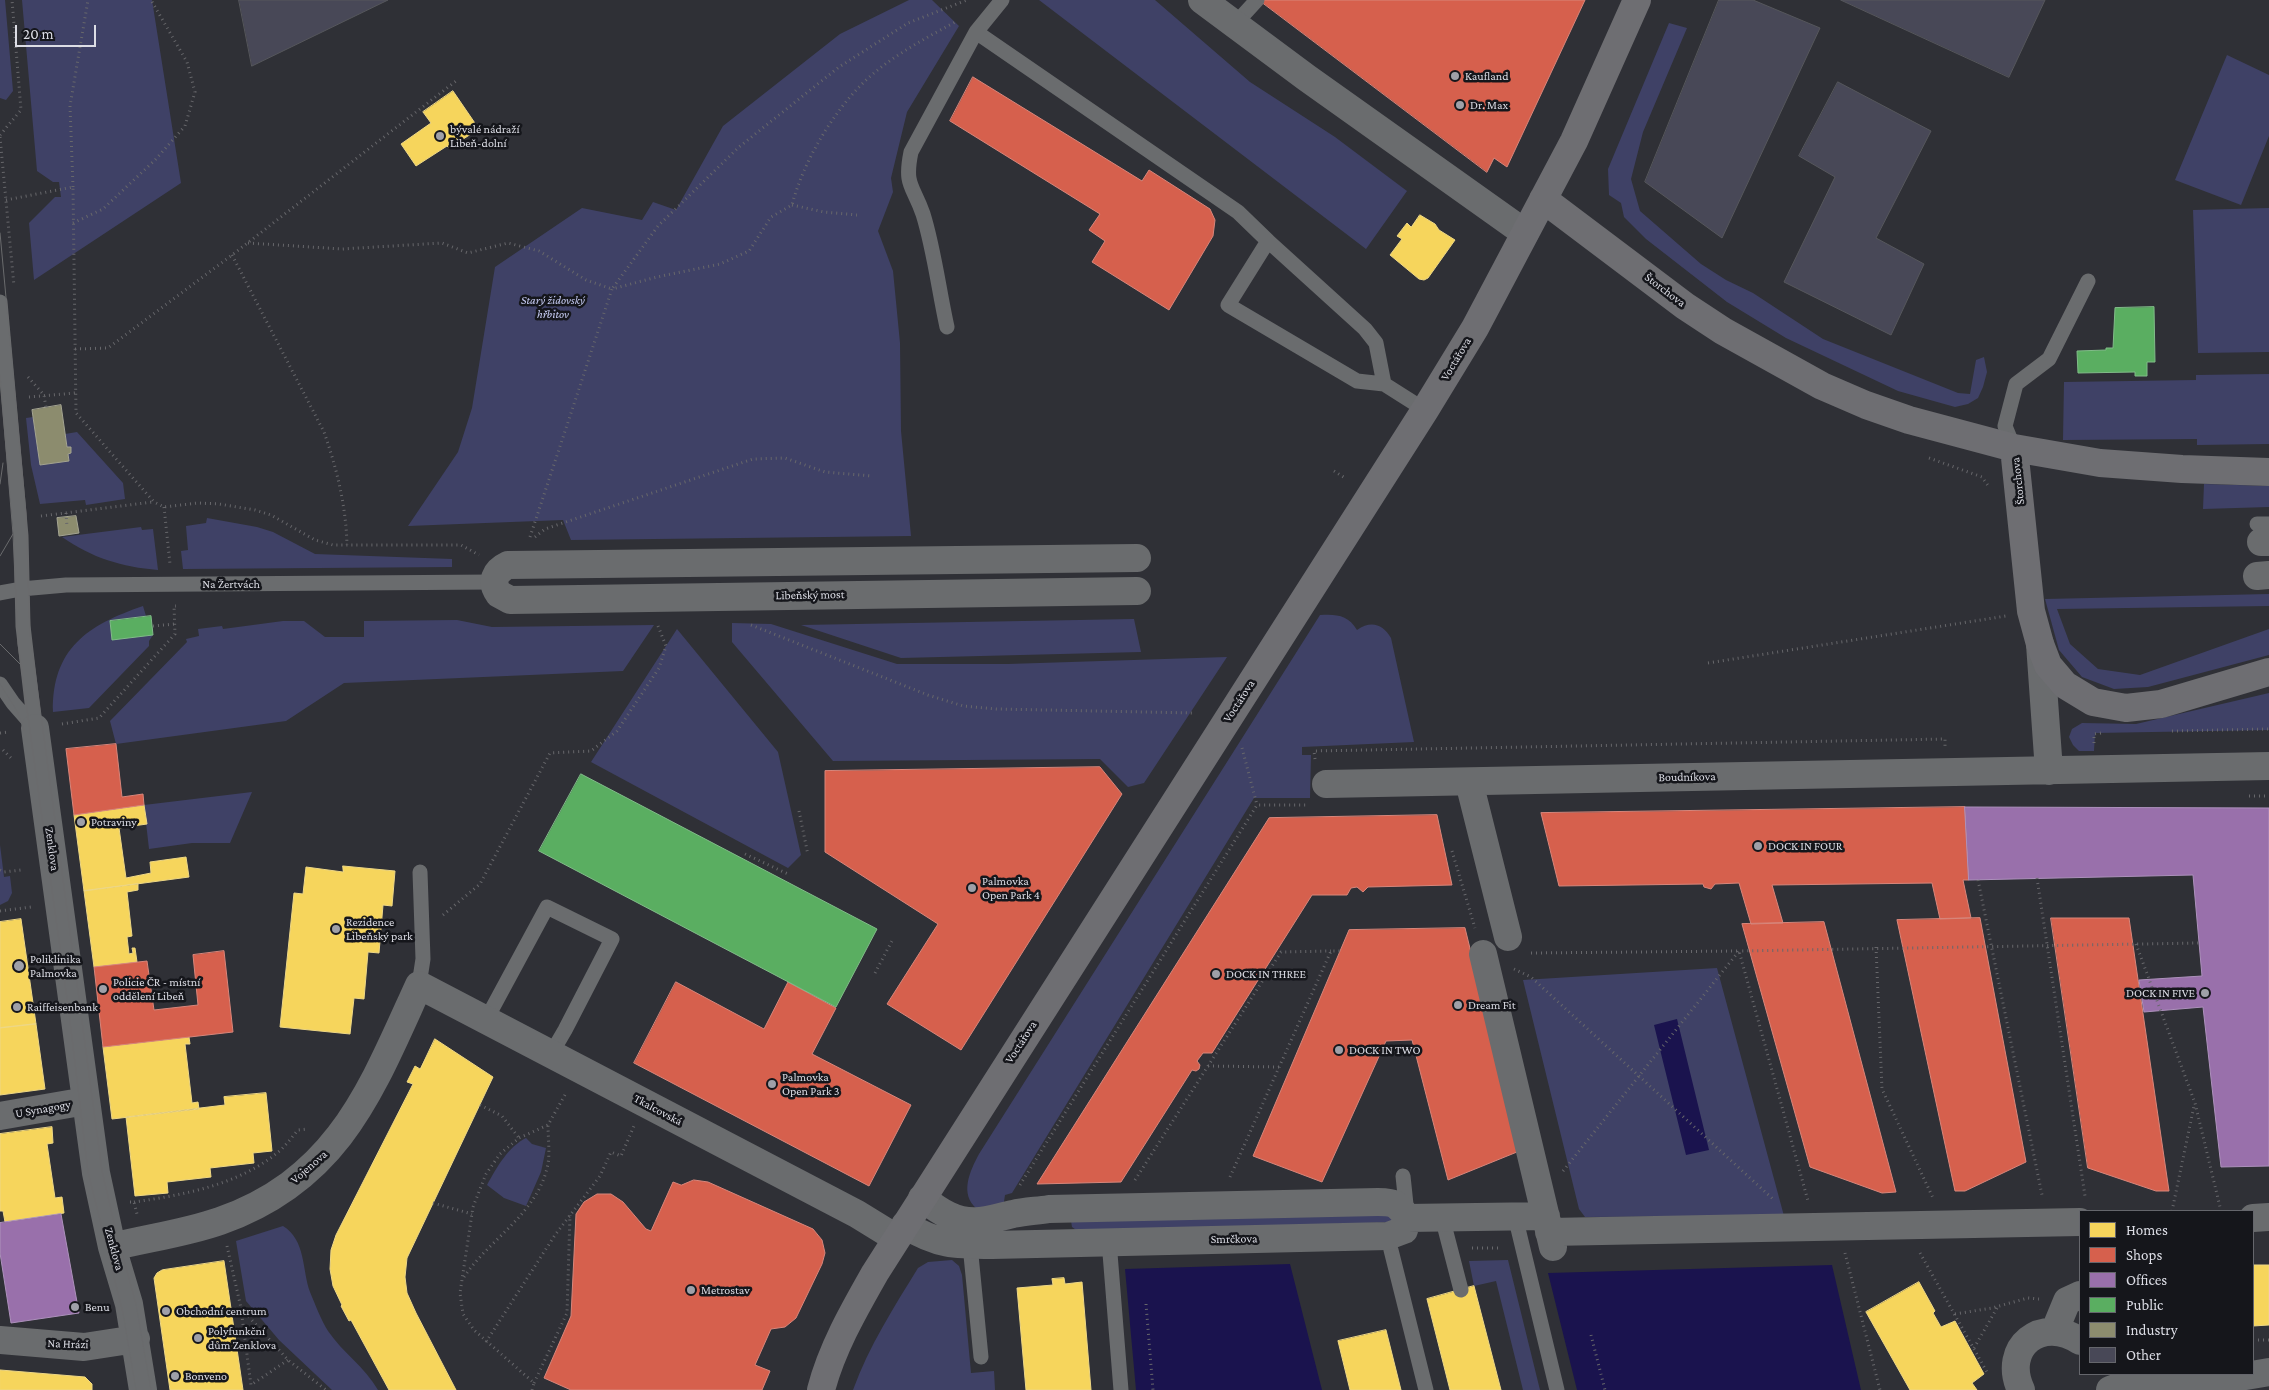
<!DOCTYPE html>
<meta charset="utf-8">
<style>
body{margin:0}
#map{position:relative;width:2269px;height:1390px;overflow:hidden;background:#2f3036;font-family:"Crimson Pro",serif}
canvas{display:block}
.legend{position:absolute;left:2079px;top:1210px;width:175px;height:165px;box-sizing:border-box;background:#15161b;border:1px solid #65666c;margin:0;padding:6px 9px;list-style:none;font-size:15px;color:#dcdde5}
.legend li{display:flex;align-items:center;gap:10px;height:25px}
.legend b{width:25px;border:1px solid #65666c}
.scale{position:absolute;left:15px;top:25px;width:81px;height:22px;box-sizing:border-box;border:2px solid #dcdde5;border-top:0;padding-left:6px;font-size:15px;line-height:18px;white-space:nowrap;color:#dcdde5;-webkit-text-stroke:4px #15161b;paint-order:stroke}
</style>
<div id="map">
<canvas width="2269" height="1390"></canvas>
<ul class="legend">
<li><b style="height:14px;background:#f6d55c"></b>Homes</li>
<li><b style="height:14px;background:#d6604d"></b>Shops</li>
<li><b style="height:14px;background:#9970ab"></b>Offices</li>
<li><b style="height:14px;background:#5aae61"></b>Public</li>
<li><b style="height:14px;background:#8c8c6e"></b>Industry</li>
<li><b style="height:14px;background:#484857"></b>Other</li>
</ul>
<div class="scale">20 m</div>
</div>
<script>
const context = document.querySelector('canvas').getContext('2d');
context.lineJoin = 'round';
function fillPath(path, color) { context.fillStyle = color; context.fill(path, 'evenodd'); }
function strokePath(path, color, width, dash) { context.strokeStyle = color; context.lineWidth = width; context.lineCap = dash ? 'butt' : 'round'; context.setLineDash(dash || []); context.stroke(path); }
function label(font, color, halo, rows, align = 'center') {
  context.font = font + ' "Crimson Pro",serif'; context.lineWidth = 5; context.setLineDash([]); context.textBaseline = 'middle'; context.strokeStyle = halo; context.fillStyle = color; for (const [text, x, y, turn = 0] of rows) {
    context.save(); context.translate(x, y); context.rotate((+turn || 0) * Math.PI / 180); context.textAlign = isNaN(turn) ? turn : align; if (halo) context.strokeText(text, 0, 0); context.fillText(text, 0, 0); context.restore();
  }
}
fillPath(new Path2D(`
 M 0,0 L 5,0 L 13,91 L 6,100 L 0,98 Z
 M 22,0 L 152,0 L 181,183 L 34,280 L 29,223 L 55,197 L 61,197 L 59,182 L 53,182 L 37,171 Z
 M 909,0 L 932,0 L 959,26 L 907,112 L 891,178 L 893,192 L 878,231 L 893,271 L 900,343 L 901,431 L 911,536 L 571,540 L 563,520 L 408,526 L 458,452 L 472,408 L 495,267 L 582,208 L 642,220 L 653,202 L 676,210 L 723,126 L 840,34 Z
 M 1039,0 L 1155,0 L 1250,82 L 1335,137 L 1407,191 L 1366,249 Z
 M 1669,23 L 1687,28 L 1643,132 L 1631,179 L 1640,211 L 1701,264 L 1726,280 L 1753,293 L 1823,339 L 1958,393 L 1970,394 L 1976,360 L 1984,357 L 1987,372 L 1983,387 L 1978,398 L 1968,404 L 1955,407 L 1898,391 L 1786,338 L 1727,302 L 1646,239 L 1624,217 L 1621,203 L 1609,195 L 1608,169 Z
 M 2227,55 L 2269,75 L 2269,136 L 2241,205 L 2175,180 Z
 M 2269,208 L 2269,352 L 2198,353 L 2193,210 Z
 M 2269,374 L 2269,444 L 2197,445 L 2197,439 L 2063,440 L 2064,382 L 2196,380 L 2196,375 Z
 M 33,417 L 40,465 L 69,461 L 68,454 L 71,453 L 71,447 L 67,447 L 65,434 L 77,432 L 123,483 L 125,499 L 86,505 L 85,500 L 40,504 L 31,465 L 26,418 Z
 M 2204,484 L 2269,486 L 2269,507 L 2203,509 Z
 M 207,518 L 257,527 L 273,532 L 315,554 L 452,559 L 452,567 L 183,569 L 181,551 L 188,550 L 186,526 L 206,523 Z
 M 141,527 L 142,530 L 153,529 L 158,570 C 122,567 92,558 62,537 Z
 M 2269,594 L 2269,606 L 2057,609 L 2070,644 L 2098,669 L 2140,675 L 2269,629 L 2269,622 L 2269,655 L 2148,687 L 2114,689 L 2082,677 L 2059,650 L 2045,599 Z
 M 143,606 L 146,616 L 110,621 L 112,639 L 153,635 L 149,641 L 149,646 L 89,708 L 53,712 C 52,648 88,625 143,606 Z
 M 1320,615 C 1337,614 1348,615 1357,630 C 1371,620 1383,624 1391,638 L 1414,742 L 1302,747 L 1302,755 L 1311,755 L 1310,798 L 1254,798 L 1012,1193 L 1005,1195 L 1003,1208 L 977,1209 C 959,1194 970,1171 979,1154 Z
 M 1134,619 L 1141,652 L 901,658 L 801,625 Z
 M 457,620 L 492,627 L 654,625 L 623,671 L 344,683 L 286,721 L 116,744 L 110,721 L 187,642 L 186,639 L 199,636 L 198,629 L 222,626 L 223,629 L 283,621 L 304,621 L 325,637 L 364,637 L 364,621 Z
 M 732,623 L 771,624 L 897,664 L 1008,664 L 1227,657 L 1144,783 L 1128,787 L 1100,759 L 833,761 L 732,642 Z
 M 677,629 L 778,752 L 801,855 L 788,868 L 591,762 Z
 M 2269,693 L 2269,730 L 2095,733 L 2094,751 L 2079,751 L 2073,745 L 2069,737 L 2072,729 L 2082,723 L 2136,724 Z
 M 252,792 L 230,843 L 192,843 L 149,849 L 144,805 Z
 M 0,845 L 4,877 L 10,876 L 12,893 L 8,901 L 0,905 Z
 M 1717,968 L 1784,1216 L 1585,1217 L 1579,1209 L 1523,980 Z
 M 526,1138 L 532,1144 L 546,1148 L 541,1172 L 526,1206 L 504,1198 L 487,1185 C 497,1167 508,1147 526,1138 Z
 M 1383,1210 L 1398,1222 L 1079,1232 L 1072,1227 L 1071,1221 Z
 M 283,1226 C 306,1240 302,1270 310,1292 C 315,1304 321,1320 328,1331 C 343,1353 364,1366 378,1390 L 332,1390 L 279,1340 L 246,1301 L 236,1241 Z
 M 952,1260 L 959,1266 L 962,1275 L 971,1373 L 994,1371 L 995,1390 L 853,1390 C 869,1346 894,1307 918,1268 L 928,1262 Z
 M 1508,1260 L 1540,1390 L 1523,1390 L 1496,1281 L 1474,1286 L 1469,1261 Z`), '#3f4166');
fillPath(new Path2D(`
 M 1677,1019 L 1709,1150 L 1686,1155 L 1654,1025 Z
 M 1290,1264 L 1322,1390 L 1136,1390 L 1125,1269 Z
 M 1832,1265 L 1861,1390 L 1577,1390 L 1548,1273 Z`), '#1a134e');
const homes = new Path2D(`
 M 453,91 L 479,129 L 449,148 L 447,146 L 416,166 L 401,144 L 431,123 L 423,112 Z
 M 1420,215 L 1435,224 L 1439,230 L 1455,240 L 1428,278 L 1424,280 L 1419,279 L 1390,255 L 1402,239 L 1397,236 L 1407,223 L 1411,227 Z
 M 144,805 L 147,824 L 119,828 L 126,878 L 151,873 L 150,862 L 186,857 L 189,877 L 84,891 L 74,815 Z
 M 343,866 L 395,871 L 392,906 L 383,905 L 379,953 L 368,952 L 364,999 L 354,998 L 350,1034 L 280,1027 L 294,893 L 303,894 L 306,867 L 343,872 Z
 M 138,884 L 138,890 L 127,892 L 132,936 L 127,937 L 129,954 L 133,953 L 132,948 L 135,948 L 137,962 L 94,967 L 84,891 Z
 M 21,919 L 36,1024 L 0,1028 L 0,922 Z
 M 36,1024 L 45,1089 L 0,1095 L 0,1028 Z
 M 189,1037 L 190,1044 L 185,1044 L 192,1103 L 198,1102 L 199,1109 L 112,1119 L 103,1047 Z
 M 435,1039 L 493,1077 L 407,1258 L 405,1277 L 407,1293 L 416,1313 L 456,1390 L 389,1390 L 351,1320 L 349,1321 L 341,1306 L 342,1305 L 333,1286 L 330,1269 L 331,1250 L 336,1235 L 413,1084 L 407,1082 L 415,1066 L 420,1069 Z
 M 266,1093 L 272,1151 L 253,1153 L 254,1163 L 210,1168 L 211,1177 L 167,1182 L 168,1193 L 135,1196 L 126,1117 L 225,1105 L 224,1097 Z
 M 52,1127 L 53,1143 L 47,1144 L 55,1198 L 62,1197 L 64,1213 L 5,1222 L 3,1211 L 0,1211 L 0,1134 Z
 M 224,1261 L 243,1390 L 170,1390 L 154,1278 L 157,1273 L 162,1270 Z
 M 2253,1265 L 2269,1265 L 2269,1325 L 2253,1326 Z
 M 1064,1278 L 1065,1284 L 1082,1282 L 1091,1390 L 1026,1390 L 1017,1288 L 1053,1285 L 1052,1279 Z
 M 1919,1282 L 1935,1311 L 1933,1313 L 1941,1327 L 1955,1321 L 1984,1374 L 1972,1383 L 1977,1390 L 1910,1390 L 1866,1312 Z
 M 1474,1286 L 1501,1390 L 1450,1390 L 1427,1299 Z
 M 1386,1330 L 1401,1390 L 1350,1390 L 1338,1341 Z
 M 0,1370 L 85,1377 L 92,1384 L 92,1390 L 0,1390 Z`);
fillPath(homes, '#f6d55c');
strokePath(homes, '#eed785', 1);
const shops = new Path2D(`
 M 1259,0 L 1585,0 L 1507,167 L 1494,158 L 1487,172 Z
 M 973,77 L 1142,181 L 1149,170 L 1210,209 L 1215,220 L 1213,236 L 1169,310 L 1092,262 L 1105,241 L 1089,230 L 1100,214 L 950,121 Z
 M 116,744 L 122,797 L 143,794 L 144,805 L 74,815 L 66,749 Z
 M 1100,767 L 1122,794 L 961,1050 L 887,1004 L 938,924 L 825,852 L 825,771 Z
 M 1965,807 L 1969,880 L 1963,880 L 1971,918 L 1940,919 L 1932,883 L 1772,885 L 1783,923 L 1751,924 L 1739,883 L 1715,884 L 1711,889 L 1704,887 L 1703,884 L 1559,886 L 1541,813 Z
 M 1437,815 L 1452,885 L 1368,887 L 1363,892 L 1357,887 L 1351,888 L 1347,895 L 1312,895 L 1212,1053 L 1203,1053 L 1197,1061 L 1200,1065 L 1199,1069 L 1196,1071 L 1192,1070 L 1121,1182 L 1037,1184 L 1269,818 Z
 M 1980,918 L 2026,1162 L 1965,1191 L 1955,1191 L 1897,920 Z
 M 2051,918 L 2129,918 L 2169,1191 L 2156,1191 L 2088,1168 Z
 M 1824,922 L 1896,1192 L 1882,1193 L 1810,1167 L 1742,924 Z
 M 1465,928 L 1497,1059 L 1517,1152 L 1448,1180 L 1412,1040 L 1386,1041 L 1322,1182 L 1253,1156 L 1349,930 Z
 M 224,951 L 233,1032 L 103,1047 L 94,967 L 147,961 L 154,1010 L 198,1005 L 193,955 Z
 M 676,982 L 764,1029 L 788,982 L 836,1008 L 812,1054 L 911,1105 L 869,1186 L 634,1063 Z
 M 694,1180 L 708,1182 L 813,1229 L 822,1240 L 825,1253 L 822,1264 L 796,1318 L 785,1327 L 771,1329 L 755,1365 L 770,1371 L 762,1390 L 571,1390 L 544,1378 L 571,1316 L 576,1214 L 584,1202 L 597,1194 L 611,1194 L 623,1202 L 646,1229 L 651,1231 L 673,1182 L 681,1185 Z`);
fillPath(shops, '#d6604d');
strokePath(shops, '#d8867b', 1);
const offices = new Path2D(`
 M 1965,807 L 2269,808 L 2269,1166 L 2221,1167 L 2203,1007 L 2144,1012 L 2139,980 L 2202,976 L 2193,875 L 1969,880 Z
 M 61,1214 L 79,1313 L 11,1323 L 0,1253 L 0,1223 Z`);
fillPath(offices, '#9970ab');
strokePath(offices, '#ad91bc', 1);
const public = new Path2D(`
 M 2154,307 L 2155,362 L 2147,362 L 2147,376 L 2135,376 L 2135,372 L 2078,373 L 2077,351 L 2106,350 L 2106,348 L 2113,348 L 2115,308 Z
 M 151,616 L 153,635 L 112,640 L 110,621 Z
 M 581,774 L 877,929 L 836,1007 L 539,851 Z`);
fillPath(public, '#5aae61');
strokePath(public, '#81bc89', 1);
const industry = new Path2D(`
 M 61,405 L 67,447 L 71,447 L 71,453 L 68,454 L 69,461 L 40,465 L 32,410 Z
 M 76,516 L 79,533 L 59,536 L 57,518 Z`);
fillPath(industry, '#8c8c6e');
strokePath(industry, '#a4a492', 1);
const building = new Path2D(`
 M 239,0 L 388,0 L 252,66 Z
 M 1719,0 L 1753,0 L 1820,28 L 1722,238 L 1645,182 Z
 M 1841,0 L 2045,0 L 2009,77 Z
 M 1838,82 L 1931,131 L 1876,238 L 1924,264 L 1891,335 L 1784,282 L 1835,177 L 1799,156 Z`);
fillPath(building, '#484857');
strokePath(building, '#56575c', 1);
strokePath(new Path2D(`
 M 0,135 L 21,110 L 12,0
 M 0,137 L 14,286
 M 73,187 L 70,106 L 88,0
 M 6,200 L 73,187 L 76,413 L 154,502 L 164,507 L 198,503 L 219,504 L 255,510 L 271,515 L 315,540 L 333,545 L 461,545 L 479,555
 M 792,205 L 824,212 L 857,215
 M 73,223 L 103,209 L 155,160 L 185,126 L 195,92 L 187,62 L 151,0
 M 248,243 L 342,249 L 442,243 L 468,253 L 508,243 L 539,251 L 586,280 L 612,289 L 658,226 L 739,147 L 839,67 L 908,23 L 967,0
 M 232,255 L 324,432 C 337,469 346,506 347,545
 M 75,349 L 108,348 L 232,255 L 456,81
 M 28,377 L 44,395 L 46,408
 M 29,397 L 75,393
 M 1929,458 L 1982,477 L 1989,487
 M 1334,471 L 1345,478
 M 164,507 L 170,564
 M 66,513 L 67,527
 M 41,516 L 153,502
 M 530,537 L 612,289 L 657,277 L 720,264 L 749,251 L 771,217 L 792,205 C 803,163 831,115 862,84 C 888,58 924,39 957,21
 M 535,537 L 545,529 L 753,459 L 785,458 L 825,472 L 872,476
 M 751,625 L 928,695 L 963,706 L 996,709 L 1195,713
 M 153,626 L 175,624
 M 1708,663 L 2006,616
 M 62,724 L 99,718 L 175,634 L 174,606 L 176,606
 M 2172,731 L 2269,729
 M 0,733 L 9,732
 M 2094,743 L 2094,734 L 2101,733
 M 1242,748 L 1257,805
 M 3,750 L 11,758
 M 1315,759 L 1314,751 L 1945,739 L 1945,746
 M 2249,796 L 2269,796
 M 799,811 L 808,855
 M 1452,851 L 1475,928
 M 745,854 L 788,874
 M 0,870 L 4,872 L 21,870
 M 2037,878 L 2085,1196
 M 1978,880 L 2042,1195
 M 0,911 L 31,907
 M 443,915 L 480,884 L 550,753 L 591,751 L 617,731 L 659,668 L 666,646 L 658,626
 M 2136,944 L 2195,1103 L 2221,1211
 M 1876,947 L 1882,1089 L 1933,1198
 M 1531,953 L 1739,951 L 1808,1201
 M 1514,969 L 1531,977 L 1774,1200
 M 875,973 L 893,939
 M 1208,1066 L 1279,1067
 M 480,1105 L 502,1116 L 519,1138
 M 1563,1171 L 1739,951 L 2199,943
 M 1230,1177 L 1331,951 L 1341,951
 M 1135,1180 L 1281,952 L 1331,951
 M 1020,1185 L 1257,805 L 1309,805
 M 130,1202 L 134,1202 L 137,1214
 M 134,1202 C 183,1195 238,1185 277,1153 C 285,1147 291,1138 298,1130 L 308,1129
 M 433,1203 L 472,1214
 M 2172,1211 L 2194,1106
 M 227,1246 L 241,1308 L 288,1360 L 326,1390
 M 1472,1248 L 1501,1248
 M 1845,1253 L 1880,1390
 M 1920,1253 L 1988,1374
 M 464,1277 C 490,1238 538,1214 548,1164 C 550,1152 548,1138 548,1125
 M 1146,1304 L 1153,1390
 M 241,1309 L 251,1385 L 288,1360
 M 85,1312 L 102,1309
 M 1955,1314 L 1992,1308 L 2028,1298 L 2039,1299
 M 1591,1335 L 1605,1390
 M 2253,1340 L 2269,1340
 M 486,1342 L 555,1235 L 600,1176 L 611,1152 L 621,1156 L 634,1126
 M 1974,1348 L 1997,1308
 M 534,1383 L 567,1313 L 570,1215
 M 532,1390 L 534,1383 L 474,1330 L 463,1314 L 460,1293 L 473,1207 L 486,1174 L 500,1154 L 519,1138 L 548,1125 L 566,1093`), '#67676b', 3, [1, 4]);
strokePath(new Path2D(`
 M 1002,0 L 976,32 L 1238,212 L 1268,241
 M 1235,24 L 1257,0
 M 0,302 L 21,536 L 23,626 L 35,728
 M 947,327 C 939,291 934,249 923,214 C 913,185 904,186 911,152 L 976,32
 M 1384,384 L 1376,343 L 1365,329 L 1268,241 L 1228,305 L 1357,381 L 1384,384 L 1425,410
 M 2014,448 L 2005,426 L 2016,384 L 2049,359 L 2088,281
 M 2257,524 L 2269,524
 M 0,593 L 21,589 L 66,585 L 494,582
 M 0,684 L 13,703 L 35,728
 M 419,985 L 423,959 L 420,872
 M 486,1020 L 547,907 L 612,939 L 565,1030 L 551,1054
 M 1403,1176 L 1407,1214
 M 1515,1216 L 1557,1390
 M 1442,1217 L 1461,1290
 M 1109,1241 L 1121,1390
 M 970,1245 L 981,1357
 M 1391,1250 L 1426,1390`), '#6a6c6e', 15);
strokePath(new Path2D(`
 M 1202,0 L 1307,78 L 1525,233
 M 2261,542 L 2269,542
 M 2257,576 L 2269,575
 M 1137,591 L 510,600 L 499,594 C 490,582 495,571 508,565 L 1137,558
 M 2040,644 L 2049,771
 M 35,728 L 96,1173 L 112,1247 L 129,1304 L 143,1390
 M 1469,782 L 1508,937
 M 1326,784 L 2269,766
 M 1483,954 L 1553,1247
 M 0,1116 L 86,1101
 M 1407,1218 L 1546,1216
 M 2253,1218 L 2269,1217
 M 905,1225 C 938,1245 954,1245 992,1245 L 1388,1236 L 1404,1230 L 1407,1218 C 1398,1204 1395,1202 1378,1202 L 1049,1209 C 1037,1211 1025,1211 1013,1214 C 989,1219 973,1227 948,1215 C 939,1211 930,1204 922,1198
 M 1549,1232 L 2080,1222
 M 112,1247 C 148,1238 186,1233 220,1221 C 339,1179 371,1090 419,985 L 857,1214 L 896,1238
 M 2055,1330 L 2067,1301 L 2080,1295
 M 0,1340 L 84,1347 L 136,1339
 M 2021,1390 C 2001,1347 2042,1315 2080,1341
 M 2110,1390 L 2135,1381 L 2216,1381 L 2269,1372`), '#6a6c6e', 28);
strokePath(new Path2D(`
 M 1543,199 L 1685,306 L 1723,331 L 1822,386 L 1866,405 L 1909,420 L 2014,448 L 2100,463 L 2182,469 L 2269,472
 M 2014,448 L 2031,611 L 2040,644 L 2048,665 L 2065,685 L 2093,702 L 2126,708 L 2161,704 L 2269,672
 M 821,1390 C 832,1348 854,1310 875,1273 L 1425,410 L 1475,328 L 1574,141 L 1637,0`), '#6e6e72', 28);
strokePath(new Path2D(`
 M 0,233 L 26,513 L 30,633 L 102,1171 L 117,1235 L 136,1304 L 151,1390
 M 0,375 L 13,534 L 18,644 L 69,1013 L 88,1172 L 123,1313 L 136,1390
 M 0,484 L 3,463
 M 0,556 L 13,534
 M 0,644 L 22,666
 M 0,684 L 17,711 L 24,730`), '#6a6b6d', 1);
for (const [x, y, r, color] of [
 [1455,76,5,"#9fa0a8"],
 [1460,105,5,"#9fa0a8"],
 [440,136,5,"#9fa0a8"],
 [81,822,5,"#9fa0a8"],
 [1758,846,5,"#9fa0a8"],
 [972,888,5,"#9fa0a8"],
 [336,929,5,"#9fa0a8"],
 [19,966,6,"#9fa0a8"],
 [1216,974,5,"#9fa0a8"],
 [103,989,5,"#9fa0a8"],
 [2205,993,5,"#9fa0a8"],
 [1458,1005,5,"#9fa0a8"],
 [17,1007,5,"#9fa0a8"],
 [1339,1050,5,"#9fa0a8"],
 [772,1084,5,"#9fa0a8"],
 [691,1290,5,"#9fa0a8"],
 [75,1307,5,"#9fa0a8"],
 [166,1311,5,"#9fa0a8"],
 [198,1338,5,"#9fa0a8"],
 [175,1376,5,"#9fa0a8"]
]) { const dot = new Path2D(); dot.arc(x, y, r, 0, 2 * Math.PI); context.fillStyle = color; context.fill(dot); strokePath(dot, '#15161b', 2); }
label('12px', '#dcdde5', '#15161b', [
 ["Kaufland",1465,76],
 ["Dr. Max",1470,105],
 ["bývalé nádraží",450,129],
 ["Libeň-dolní",450,143],
 ["Potraviny",91,822],
 ["DOCK IN FOUR",1768,846],
 ["Palmovka",982,881],
 ["Open Park 4",982,895],
 ["Rezidence",346,922],
 ["Libeňský park",346,936],
 ["Poliklinika",30,959],
 ["Palmovka",30,973],
 ["DOCK IN THREE",1226,974],
 ["Policie ČR - místní",113,982],
 ["oddělení Libeň",113,996],
 ["DOCK IN FIVE",2195,993,"right"],
 ["Dream Fit",1468,1005],
 ["Raiffeisenbank",27,1007],
 ["DOCK IN TWO",1349,1050],
 ["Palmovka",782,1077],
 ["Open Park 3",782,1091],
 ["Metrostav",701,1290],
 ["Benu",85,1307],
 ["Obchodní centrum",176,1311],
 ["Polyfunkční",208,1331],
 ["dům Zenklova",208,1345],
 ["Bonveno",185,1376]
], 'left');
label('12px', '#dcdde5', '#15161b', [
 ["Štorchova",1665,290,37],
 ["Voctářova",1456,359,-59],
 ["Štorchova",2018,481,-96],
 ["Na Žertvách",231,584],
 ["Libeňský most",810,595,-1],
 ["Voctářova",1239,701,-57],
 ["Boudníkova",1687,777,-1],
 ["Zenklova",52,849,82],
 ["Voctářova",1021,1042,-57],
 ["U Synagogy",43,1109,-10],
 ["Tkalcovská",658,1110,28],
 ["Vojenova",309,1167,-41],
 ["Smrčkova",1234,1239,-1],
 ["Zenklova",114,1249,75],
 ["Na Hrázi",68,1344,2]
]);
label('italic 12px', '#c9cef6', '#15161b', [
 ["Starý židovský",553,300],
 ["hřbitov",553,314]
]);
</script>
